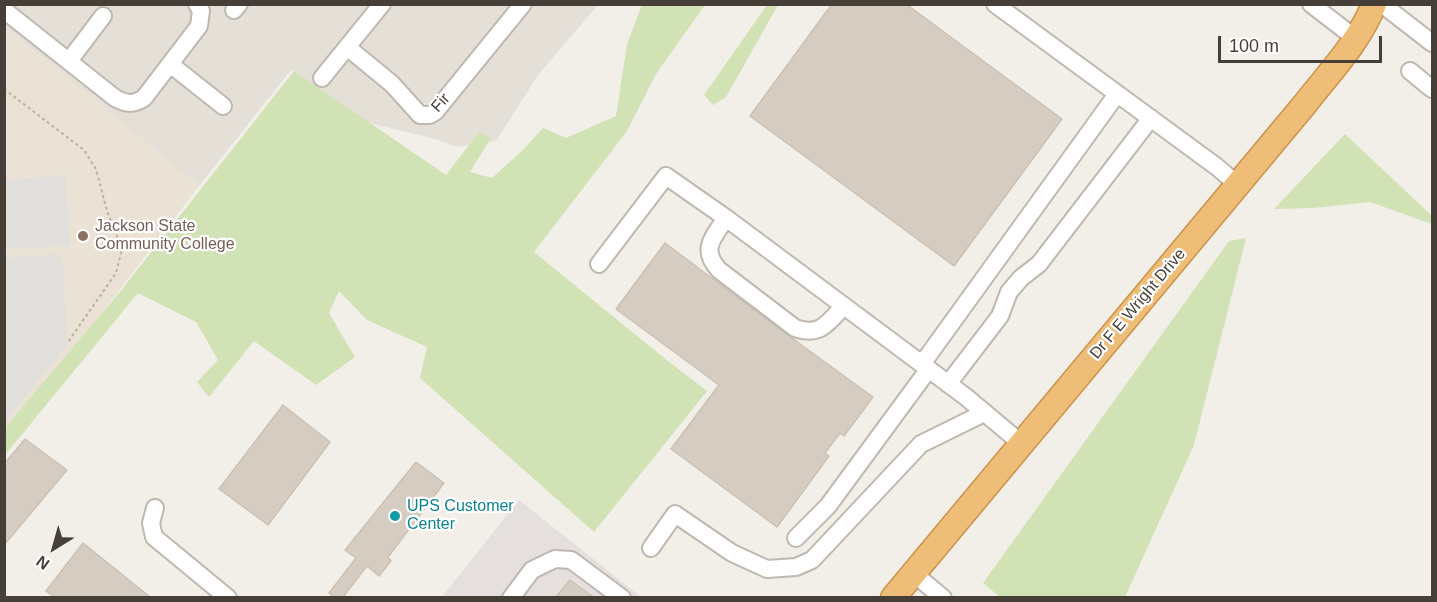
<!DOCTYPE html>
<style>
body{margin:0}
#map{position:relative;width:1437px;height:602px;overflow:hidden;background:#f2eee8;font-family:Arial,sans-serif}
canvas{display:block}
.frame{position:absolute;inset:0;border:6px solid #453f38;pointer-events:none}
.north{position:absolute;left:24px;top:518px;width:60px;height:60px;-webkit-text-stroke:4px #fff;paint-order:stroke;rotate:217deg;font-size:16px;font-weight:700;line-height:24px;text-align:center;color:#453f38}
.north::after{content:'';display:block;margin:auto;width:21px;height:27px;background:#453f38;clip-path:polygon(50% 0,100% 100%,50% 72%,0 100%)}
.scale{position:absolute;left:1218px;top:36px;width:164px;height:27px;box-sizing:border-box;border:3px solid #453f38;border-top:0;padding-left:8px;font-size:18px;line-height:21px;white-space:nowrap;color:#453f38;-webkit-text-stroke:4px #fff;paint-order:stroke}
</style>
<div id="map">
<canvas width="1437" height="602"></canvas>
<div class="frame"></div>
<div class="north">N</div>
<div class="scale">100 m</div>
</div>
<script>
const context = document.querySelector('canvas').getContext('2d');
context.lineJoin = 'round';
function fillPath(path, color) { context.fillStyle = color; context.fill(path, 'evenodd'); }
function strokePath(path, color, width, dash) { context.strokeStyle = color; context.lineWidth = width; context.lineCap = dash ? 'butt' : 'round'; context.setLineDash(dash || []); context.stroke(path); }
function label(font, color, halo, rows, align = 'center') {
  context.font = font + ' Arial,sans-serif'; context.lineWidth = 4.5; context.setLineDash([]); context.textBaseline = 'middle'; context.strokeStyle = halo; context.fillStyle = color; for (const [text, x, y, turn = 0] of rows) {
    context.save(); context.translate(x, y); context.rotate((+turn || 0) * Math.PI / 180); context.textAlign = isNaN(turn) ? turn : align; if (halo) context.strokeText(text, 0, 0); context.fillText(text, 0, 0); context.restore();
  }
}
fillPath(new Path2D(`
 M 4,5 L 598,5 L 538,75 L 496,141 L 457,147 L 432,138 L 360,121 L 291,70 L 199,186 L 5,27 Z`), '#e5e0d7');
fillPath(new Path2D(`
 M 519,500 L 641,597 L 441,598 Z`), '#e5e0dd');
fillPath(new Path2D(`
 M 5,27 L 199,186 L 5,439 Z`), '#eae2d4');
fillPath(new Path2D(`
 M 642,5 L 705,5 L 656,74 L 627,131 L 534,252 L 664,358 L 707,391 L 594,532 L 420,378 L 427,347 L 367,320 L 339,291 L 329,313 L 355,357 L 316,385 L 254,341 L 209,397 L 197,382 L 218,360 L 196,322 L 138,293 L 5,455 L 5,428 L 123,288 L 294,71 L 446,175 L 479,132 L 491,138 L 470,172 L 492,178 L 523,150 L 543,128 L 566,138 L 616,116 L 627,44 Z
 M 767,5 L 778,5 L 726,97 L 713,105 L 704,95 Z
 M 1345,134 L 1432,216 L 1432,224 L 1370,202 L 1313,208 L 1274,209 Z
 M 1246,238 L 1194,445 L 1125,597 L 1000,597 L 983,583 L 1229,241 Z`), '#d1e2b5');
fillPath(new Path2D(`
 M 65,175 L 70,246 L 5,249 L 5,180 Z
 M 59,254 L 63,265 L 67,345 L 5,421 L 5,258 Z`), '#e1dfdc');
const building = new Path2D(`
 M 832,4 L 906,4 L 1062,119 L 954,266 L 750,116 Z
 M 665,243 L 789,336 L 873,397 L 844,436 L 840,433 L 825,453 L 829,456 L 777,527 L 671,449 L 719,385 L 616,309 Z
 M 283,405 L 330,442 L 268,525 L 219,489 Z
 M 25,439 L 67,470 L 4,545 L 4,464 Z
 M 416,462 L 444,483 L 388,557 L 391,561 L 379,576 L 367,566 L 343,597 L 334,597 L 329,593 L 356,558 L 345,550 Z
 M 83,543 L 150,597 L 54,597 L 46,591 Z
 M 570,580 L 593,597 L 556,597 Z`);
fillPath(building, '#d5ccc2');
strokePath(building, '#ccc1b3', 1.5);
const minor = new Path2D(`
 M 995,4 L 1217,167 L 1238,185
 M 1311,4 L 1355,38
 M 1383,5 L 1432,43
 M 4,10 L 115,98 C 126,104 133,105 144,98 L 199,26 L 201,11 L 197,4
 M 234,10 L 239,4
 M 347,47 L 392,84 L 420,115 L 430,115 L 435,112 L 523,4
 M 69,61 L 103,16
 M 170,64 L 223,106
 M 1410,71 L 1432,89
 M 322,78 L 382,4
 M 726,218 C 713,238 700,249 719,270 L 795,328 C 821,337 827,323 844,306
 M 599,264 L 666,176 L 726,218 L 966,397 L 1022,444
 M 922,364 L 1117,94
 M 948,384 L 1000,316 L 1009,292 L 1021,278 L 1039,264 L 1151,118
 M 155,508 L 151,523 L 154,537 L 228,598
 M 796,538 L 828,506 L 928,370
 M 651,548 L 675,514 L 732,553 L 767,569 L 796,567 L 812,560 L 921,444 L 984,413
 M 913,573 L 943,598
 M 511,598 L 532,570 L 555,559 L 571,560 L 622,598`);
const highway = new Path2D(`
 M 893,598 L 1305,104 C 1329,73 1360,41 1374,4`);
strokePath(minor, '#bfb8af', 20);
strokePath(highway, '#cc9249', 27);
strokePath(new Path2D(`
 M 4,89 L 84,150 L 96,169 L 107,211 L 122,249 L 116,273 L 68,342`), '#bdb09f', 2, [3, 3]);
strokePath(minor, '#fff', 16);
strokePath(highway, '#eebe78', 24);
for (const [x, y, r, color] of [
 [83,236,6,"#8d6e63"],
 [395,516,6,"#0f9aa8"]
]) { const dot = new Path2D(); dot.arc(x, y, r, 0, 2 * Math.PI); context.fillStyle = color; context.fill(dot); strokePath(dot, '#fff', 2); }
label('16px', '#453f38', '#fff', [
 ["Fir",441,103,-48],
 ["Dr F E Wright Drive",1138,304,-50]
]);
label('16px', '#785e54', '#fff', [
 ["Jackson State",95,227],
 ["Community College",95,245]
], 'left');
label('16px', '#0d838f', '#fff', [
 ["UPS Customer",407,507],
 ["Center",407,525]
], 'left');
</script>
